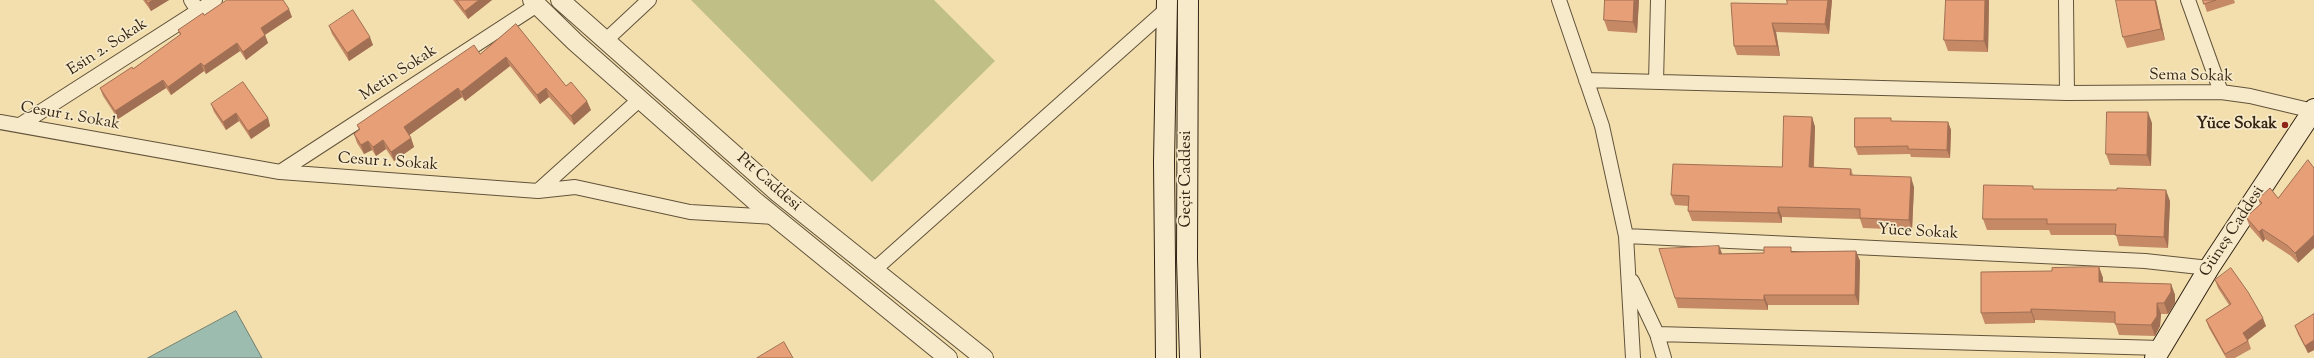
<!DOCTYPE html>
<meta charset="utf-8">
<style>
body{margin:0}
canvas{display:block;background:#f2dfad}
</style>
<canvas width="2314" height="358"></canvas>
<script>
const context = document.querySelector('canvas').getContext('2d');
context.lineJoin = 'round';
function fillPath(path, color) { context.fillStyle = color; context.fill(path, 'evenodd'); }
function strokePath(path, color, width, dash) { context.strokeStyle = color; context.lineWidth = width; context.lineCap = dash ? 'butt' : 'round'; context.setLineDash(dash || []); context.stroke(path); }
function label(font, color, halo, rows, align = 'center') {
  context.font = font + ' "Sorts Mill Goudy",serif'; context.lineWidth = 3.5; context.setLineDash([]); context.textBaseline = 'middle'; context.strokeStyle = halo; context.fillStyle = color; for (const [text, x, y, turn = 0] of rows) {
    context.save(); context.translate(x, y); context.rotate((+turn || 0) * Math.PI / 180); context.textAlign = isNaN(turn) ? turn : align; if (halo) context.strokeText(text, 0, 0); context.fillText(text, 0, 0); context.restore();
  }
}
fillPath(new Path2D(`
 M 691,0 L 934,0 L 995,61 L 872,182 Z`), '#c0c086');
const water = new Path2D(`
 M 236,311 L 262,358 L 148,358 Z`);
fillPath(water, '#9bbcae');
strokePath(water, '#717f70', 1);
const minor = new Path2D(`
 M 191,0 L 198,11
 M 1559,0 L 1602,126 L 1626,236 L 1633,358
 M 2066,0 L 2067,93
 M 2188,0 L 2221,92
 M 605,41 L 649,0
 M 1586,80 L 2067,93 L 2221,92 L 2250,96 L 2313,111
 M 1656,82 L 1658,0
 M 0,122 L 280,172 L 538,191 L 575,187 L 690,212 L 775,217
 M 20,125 L 215,0
 M 280,172 L 537,5
 M 538,191 L 640,99
 M 1626,236 L 2145,261 L 2209,268
 M 874,270 L 1167,9
 M 1632,281 L 1657,334 L 1664,358
 M 1657,334 L 2161,348`);
const tertiary = new Path2D(`
 M 532,0 L 575,42 L 755,201 L 948,358
 M 560,0 L 778,193 L 984,358`);
const secondary = new Path2D(`
 M 1188,0 L 1187,259 L 1190,358
 M 1166,358 L 1164,162 L 1167,0
 M 2155,358 L 2209,268 L 2314,109`);
strokePath(minor, '#63533a', 16);
strokePath(tertiary, '#63533a', 20);
strokePath(secondary, '#332414', 22);
strokePath(minor, '#f7eaca', 14);
strokePath(tertiary, '#f7eaca', 18);
strokePath(secondary, '#f7eaca', 20);
fillPath(new Path2D(`
 M 143,0 L 169,0 L 151,11 Z
 M 453,0 L 492,0 L 468,19 Z
 M 1605,0 L 1639,0 L 1637,33 L 1608,31 L 1604,20 Z
 M 1832,0 L 1829,34 L 1776,32 L 1780,56 L 1737,55 L 1734,46 L 1787,4 Z
 M 1946,0 L 1989,0 L 1988,52 L 1948,51 L 1944,40 Z
 M 2156,0 L 2165,40 L 2127,48 L 2123,37 Z
 M 2203,0 L 2234,0 L 2235,3 L 2207,12 Z
 M 204,15 L 292,17 L 265,35 L 268,43 L 246,60 L 240,51 L 206,74 L 204,71 L 171,95 L 166,88 L 118,119 L 103,96 L 100,88 L 133,69 L 180,35 L 178,30 Z
 M 516,24 L 566,86 L 591,110 L 574,125 L 549,97 L 540,104 L 510,66 L 465,101 L 462,97 L 409,135 L 411,138 L 414,147 L 394,161 L 386,149 L 376,156 L 372,150 L 364,154 L 357,143 L 354,134 L 359,130 L 357,125 L 480,54 Z
 M 329,26 L 373,45 L 349,61 L 332,34 Z
 M 211,104 L 268,118 L 270,126 L 251,139 L 239,121 L 226,130 L 214,112 Z
 M 1812,117 L 1815,127 L 1814,167 L 1851,169 L 1853,175 L 1914,187 L 1912,230 L 1863,228 L 1860,219 L 1782,217 L 1782,223 L 1692,221 L 1688,211 L 1688,206 L 1675,205 L 1671,195 L 1782,167 Z
 M 1892,121 L 1948,122 L 1951,130 L 1950,158 L 1911,157 L 1910,154 L 1858,155 L 1855,147 Z
 M 2152,123 L 2151,166 L 2110,165 L 2106,154 Z
 M 2035,189 L 2170,201 L 2168,248 L 2119,246 L 2116,235 L 2051,235 L 2049,230 L 1987,230 L 1983,219 Z
 M 2278,198 L 2298,263 L 2291,256 L 2265,239 L 2263,242 L 2250,227 L 2246,217 L 2260,204 L 2258,199 Z
 M 1719,246 L 1722,254 L 1793,252 L 1856,251 L 1860,261 L 1859,305 L 1768,305 L 1768,310 L 1678,308 L 1675,298 Z
 M 2099,267 L 2103,278 L 2103,282 L 2171,284 L 2175,295 L 2175,303 L 2168,314 L 2161,314 L 2160,326 L 2155,336 L 2119,335 L 2115,323 L 2035,320 L 2035,323 L 1985,324 L 1981,313 L 2052,271 Z
 M 2215,280 L 2266,326 L 2248,340 L 2251,349 L 2235,358 L 2226,358 L 2209,328 L 2206,320 L 2229,305 L 2218,288 Z
 M 2314,314 L 2314,350 L 2308,353 L 2298,334 L 2295,326 Z`), '#c68966');
fillPath(new Path2D(`
 M 153,0 L 169,0 L 151,11 L 148,3 Z
 M 479,0 L 492,0 L 468,19 L 465,11 Z
 M 1634,0 L 1639,0 L 1637,33 L 1633,22 Z
 M 1828,0 L 1832,0 L 1829,34 L 1825,24 Z
 M 1985,0 L 1989,0 L 1988,52 L 1984,41 Z
 M 2155,0 L 2156,0 L 2165,40 L 2161,29 Z
 M 289,9 L 292,17 L 263,36 L 261,28 Z
 M 1772,23 L 1776,32 L 1780,56 L 1777,46 Z
 M 265,35 L 268,43 L 246,60 L 243,52 Z
 M 370,37 L 373,45 L 349,61 L 347,53 Z
 M 237,43 L 240,51 L 206,74 L 204,66 Z
 M 506,57 L 510,66 L 465,101 L 461,92 Z
 M 201,63 L 204,71 L 171,95 L 168,87 Z
 M 163,80 L 166,88 L 118,119 L 115,111 Z
 M 458,88 L 462,97 L 408,136 L 404,127 Z
 M 546,88 L 549,97 L 540,104 L 537,95 Z
 M 587,101 L 591,110 L 574,125 L 571,116 Z
 M 2148,112 L 2152,123 L 2151,166 L 2147,155 Z
 M 236,113 L 239,121 L 226,130 L 223,122 Z
 M 1812,117 L 1815,127 L 1813,177 L 1809,167 Z
 M 268,118 L 270,126 L 251,139 L 248,131 Z
 M 1948,122 L 1951,130 L 1950,158 L 1947,150 Z
 M 411,138 L 414,147 L 394,161 L 391,152 Z
 M 383,140 L 386,149 L 376,156 L 373,147 Z
 M 368,141 L 372,150 L 364,154 L 361,145 Z
 M 1911,177 L 1914,187 L 1912,230 L 1909,220 Z
 M 2166,190 L 2170,201 L 2168,248 L 2164,237 Z
 M 1778,207 L 1782,217 L 1782,223 L 1778,213 Z
 M 2262,229 L 2265,239 L 2263,242 L 2259,232 Z
 M 2314,235 L 2314,248 L 2298,263 L 2295,253 Z
 M 1719,246 L 1723,256 L 1719,254 Z
 M 1856,251 L 1860,261 L 1859,305 L 1855,295 Z
 M 2099,267 L 2103,278 L 2103,293 L 2099,282 Z
 M 2171,284 L 2175,295 L 2175,303 L 2168,314 L 2164,303 Z
 M 1764,295 L 1768,305 L 1768,310 L 1764,300 Z
 M 2157,303 L 2161,314 L 2160,326 L 2155,336 L 2151,325 Z
 M 2031,309 L 2035,320 L 2035,323 L 2031,312 Z
 M 2263,318 L 2266,326 L 2246,341 L 2243,333 Z
 M 2314,340 L 2314,350 L 2308,353 L 2305,346 Z`), '#a16f53');
const building = new Path2D(`
 M 146,0 L 153,0 L 148,3 Z
 M 227,0 L 283,0 L 289,9 L 261,28 L 265,35 L 243,52 L 237,43 L 204,66 L 201,63 L 168,87 L 163,80 L 115,111 L 100,88 L 132,67 L 133,69 L 181,34 L 178,30 L 203,13 L 204,15 Z
 M 457,0 L 479,0 L 465,11 Z
 M 1605,0 L 1634,0 L 1633,22 L 1604,20 Z
 M 1787,0 L 1828,0 L 1825,24 L 1772,23 L 1777,46 L 1734,46 L 1731,3 L 1787,4 Z
 M 1946,0 L 1985,0 L 1984,41 L 1944,40 Z
 M 2116,0 L 2155,0 L 2161,29 L 2123,37 Z
 M 2203,0 L 2216,0 L 2204,4 Z
 M 353,10 L 370,37 L 347,53 L 329,26 Z
 M 516,24 L 566,86 L 571,82 L 587,101 L 571,116 L 546,88 L 537,95 L 506,57 L 461,92 L 458,88 L 404,127 L 411,138 L 391,152 L 383,140 L 373,147 L 368,141 L 361,145 L 354,134 L 360,129 L 357,125 L 474,45 L 480,54 Z
 M 243,82 L 268,118 L 248,131 L 236,113 L 223,122 L 211,104 Z
 M 2107,112 L 2148,112 L 2147,155 L 2106,154 Z
 M 1784,116 L 1812,117 L 1809,167 L 1851,169 L 1850,175 L 1911,177 L 1909,220 L 1860,218 L 1860,209 L 1778,207 L 1778,213 L 1688,211 L 1689,196 L 1671,195 L 1673,164 L 1782,167 Z
 M 1855,118 L 1891,118 L 1891,121 L 1948,122 L 1947,150 L 1908,149 L 1908,146 L 1855,147 Z
 M 2308,160 L 2314,168 L 2314,235 L 2295,253 L 2288,246 L 2262,229 L 2259,232 L 2246,217 L 2262,203 L 2258,199 L 2270,188 L 2278,198 Z
 M 1984,185 L 2033,186 L 2033,189 L 2117,190 L 2117,188 L 2166,190 L 2164,237 L 2115,235 L 2116,224 L 2047,224 L 2047,219 L 1983,219 Z
 M 1719,246 L 1719,254 L 1764,253 L 1764,247 L 1791,247 L 1791,252 L 1856,251 L 1855,295 L 1764,295 L 1764,300 L 1675,298 L 1659,249 Z
 M 2099,267 L 2099,282 L 2171,284 L 2171,292 L 2164,303 L 2157,303 L 2157,316 L 2151,325 L 2115,324 L 2115,312 L 2031,309 L 2031,312 L 1981,313 L 1981,272 L 2052,271 L 2052,268 Z
 M 2231,268 L 2248,292 L 2263,318 L 2243,333 L 2248,341 L 2225,354 L 2206,320 L 2231,304 L 2215,280 Z
 M 2314,314 L 2314,340 L 2305,346 L 2295,326 Z
 M 784,342 L 793,358 L 757,358 Z`);
fillPath(building, '#e69f77');
strokePath(building, '#a16f53', 1);
for (const [x, y, r, color] of [
 [2285,125,4,"#8f2418"]
]) { const dot = new Path2D(); dot.arc(x, y, r, 0, 2 * Math.PI); context.fillStyle = color; context.fill(dot); strokePath(dot, '#f7eaca', 1.5); }
label('16px', '#332414', '#f7eaca', [
 ["Esin 2. Sokak",108,48,-33],
 ["Metin Sokak",399,74,-33],
 ["Sema Sokak",2191,77,1],
 ["Cesur 1. Sokak",70,117,10],
 ["Cesur 1. Sokak",388,163,4],
 ["Geçit Caddesi",1187,179,-90],
 ["Ptt Caddesi",768,183,41],
 ["Güneş Caddesi",2233,232,-57],
 ["Yüce Sokak",1918,233,3]
]);
label('bold 16px', '#332414', '#f7eaca', [
 ["Yüce Sokak",2277,125]
], 'right');
</script>
